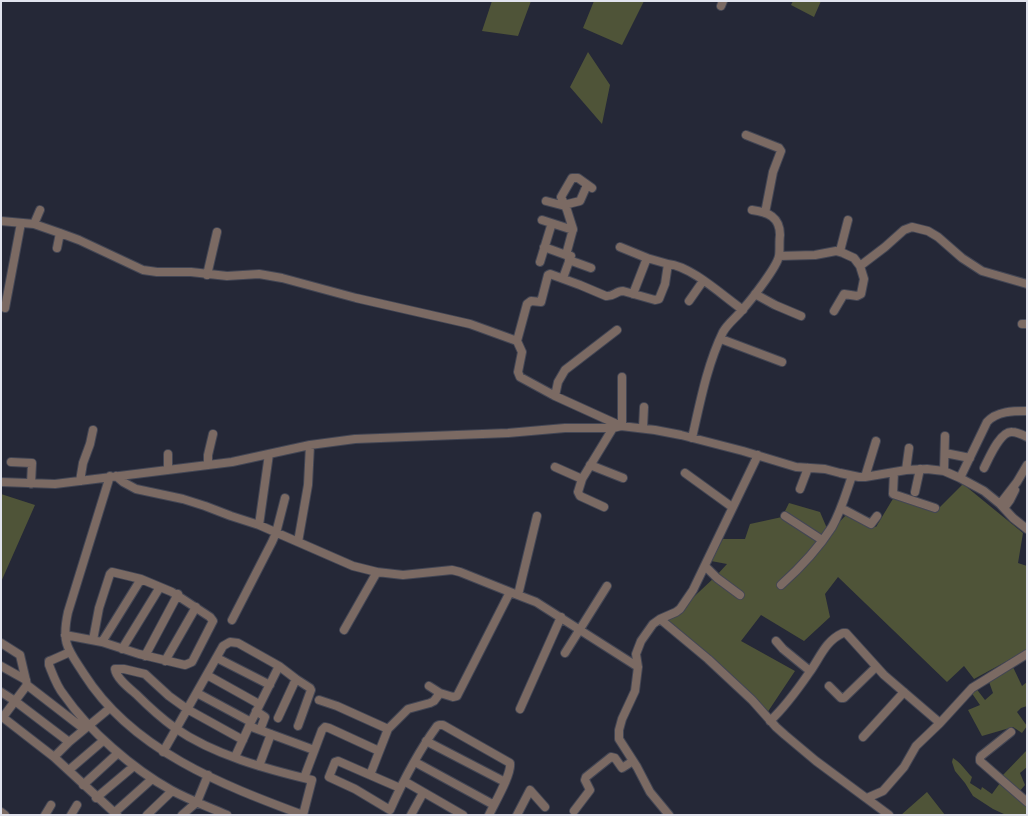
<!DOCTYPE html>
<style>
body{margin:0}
#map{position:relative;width:1028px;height:816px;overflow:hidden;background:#252837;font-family:"Space Grotesk",sans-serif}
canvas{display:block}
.frame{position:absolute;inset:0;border:2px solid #e1e3ed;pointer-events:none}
</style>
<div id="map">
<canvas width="1028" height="816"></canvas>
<div class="frame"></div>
</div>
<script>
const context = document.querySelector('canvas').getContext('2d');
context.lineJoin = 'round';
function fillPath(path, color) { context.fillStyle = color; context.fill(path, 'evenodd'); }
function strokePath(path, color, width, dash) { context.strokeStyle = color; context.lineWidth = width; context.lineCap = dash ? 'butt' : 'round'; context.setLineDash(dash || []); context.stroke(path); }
fillPath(new Path2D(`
 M 492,1 L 531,1 L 518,36 L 482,31 Z
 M 594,1 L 644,1 L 622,45 L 583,28 Z
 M 793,1 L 821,1 L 814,17 L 791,5 Z
 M 588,52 L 610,85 L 602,124 L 570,87 Z
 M 963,484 L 1023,533 L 1018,563 L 1027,566 L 1027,649 L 1018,655 L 974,679 L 964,666 L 947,682 L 838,577 L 825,594 L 830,617 L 804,641 L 761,615 L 741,641 L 795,671 L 767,713 L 668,621 L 716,576 L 727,564 L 711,561 L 723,539 L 745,539 L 750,524 L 782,517 L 789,503 L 820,512 L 829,533 L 847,514 L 876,527 L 894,497 L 938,509 Z
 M 1,494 L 35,505 L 1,582 Z
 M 1012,665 L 1022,686 L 1027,682 L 1027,706 L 1021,708 L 1017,712 L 1027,726 L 1022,733 L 1013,727 L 982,736 L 968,710 L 980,705 L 971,692 L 975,687 L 985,700 L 993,693 L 988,679 Z
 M 1027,750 L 1027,767 L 1020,773 L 1025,785 L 1019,792 L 1002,776 Z
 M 953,758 C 961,763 965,770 972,777 L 970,783 L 981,790 L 982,787 L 992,794 L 1000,783 L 1027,802 L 1027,815 L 1006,815 L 993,809 L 973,796 L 965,783 L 955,771 L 952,762 Z
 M 927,792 L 945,815 L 901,815 Z`), '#4f5438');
const minor = new Path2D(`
 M 721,6 L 723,1
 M 746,135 L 779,148 L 781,151 L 773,172 L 765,213
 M 546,201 L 565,206
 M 564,205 L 580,201 L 587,185
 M 542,220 L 573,230
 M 1,221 L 34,224 L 60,233 L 79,240 L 143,270 L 157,272 L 191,272 L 227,276 L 259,274 L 282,278 L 356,298 L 470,324 L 517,341 L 522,352 L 518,372 L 520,377 L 555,396 L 621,426
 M 34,224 L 40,210
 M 544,247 L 566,255
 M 620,247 L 647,258 L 633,294
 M 57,248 L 60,233
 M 840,251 L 848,220
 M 779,256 L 815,255 L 836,251 L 843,253 L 854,258 L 860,266 L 864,279 L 861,294 L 857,296 L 844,294 L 834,311
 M 647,258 L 668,264
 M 569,260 L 591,268
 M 540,262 L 551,226
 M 860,266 L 885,247 L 904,230 L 912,227 L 928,231 L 938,237 L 962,258 L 982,271 L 1027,284
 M 207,275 L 217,232
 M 563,278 L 571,256 L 566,255 L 573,229 L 567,210 L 561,197 L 572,178 L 578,178 L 592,188
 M 755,294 L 775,305 L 801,316
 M 689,301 L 703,281
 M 5,308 L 21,223
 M 1022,324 L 1027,324
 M 721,339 L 782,362
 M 517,341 L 527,304 L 531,301 L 541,302 L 548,275 L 550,274 L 580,285 L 606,296 C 613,297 616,291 623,291 L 655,300 L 659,299 L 665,284 L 668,264 C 691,266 723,296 743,310
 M 555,396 L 558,382 L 565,370 L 617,330
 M 622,426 L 622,377
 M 643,428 L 644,407
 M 692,438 C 700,403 707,365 723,332 C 728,323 737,317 743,309 C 751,300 777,267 779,256 C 780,250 779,241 780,235 C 780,217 768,212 752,210
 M 310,445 L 308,485 L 298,542 L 353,566 L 377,572 L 344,630
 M 945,453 L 970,458
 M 11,462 L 32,463 L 31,484
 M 208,465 L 208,455 L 213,434
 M 590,465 L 623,478
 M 555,467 L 582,479
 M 984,468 C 989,458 1000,431 1012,432 C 1017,432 1023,435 1027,437
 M 168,470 L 168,454
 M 906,470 L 909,448
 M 944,471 L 945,436
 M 894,472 L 893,494 L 935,508
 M 685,473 L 732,507
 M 110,476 L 68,612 C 61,644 68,649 84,674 C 132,750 222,785 303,815
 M 116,476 L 123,482 L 136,489 L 183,499 L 205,506 L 231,516 L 259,525 L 298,542
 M 865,477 L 876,441
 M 960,478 L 987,422 C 997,411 1013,411 1027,411
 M 80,481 L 83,463 L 90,444 L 93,430
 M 1,482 L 55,484 L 232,462 L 310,445 L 355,439 L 508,433 L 565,428 L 613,428 L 621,426 L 655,430 L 681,435 L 743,451 L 796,467 L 825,469 L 840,473 L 859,477 L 865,477 L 906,470 L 927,469 L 944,471 L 960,478 L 984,491 L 1000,504 L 1013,518 L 1027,529
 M 800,489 L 808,468
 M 915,492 L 920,469
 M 1000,504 L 1017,482 L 1027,465
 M 604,507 L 580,496 L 578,492 L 582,479 L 613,428
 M 841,508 L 871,524 L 877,516
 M 1004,508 L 1010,500 L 1015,490
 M 785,516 L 822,540
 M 259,525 L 269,454
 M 705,566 L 717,578 L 740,595
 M 377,572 L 403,575 L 452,570 L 460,572 L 510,592
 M 781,585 C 800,568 818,549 832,527 C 841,511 846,493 852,476
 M 518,595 L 537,516
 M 660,619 L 708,659 L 752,700 L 776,727 L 785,735 L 816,761 L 889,815
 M 232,620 L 272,542 L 276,533 L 285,498
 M 65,635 L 102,642 L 139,654 L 185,665 L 192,662 L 213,621 L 210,617 L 172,592 L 141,579 L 112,572 L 110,574 L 99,608 L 93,640
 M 776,641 L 783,649 L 810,671
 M 102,642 L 141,579
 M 1,643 L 20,655 L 27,685 L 84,729
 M 122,649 L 160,587
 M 70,652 L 52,660 L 49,661 L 49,665 C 53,675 57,687 64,695 C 89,731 133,769 171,790 C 189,800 209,807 227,815
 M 565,653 L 607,586
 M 145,656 L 178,594
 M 217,658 L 270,685
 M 165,661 L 196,607
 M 1,666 L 26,680
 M 207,675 L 259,704
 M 429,686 L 440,693
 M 829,686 L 841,698 L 844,698 L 876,667
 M 1,692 L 15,701 L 69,742
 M 197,693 L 251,722
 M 319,700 L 337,706 L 388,729
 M 520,709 L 561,617
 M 256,711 L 265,717 L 260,730
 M 1,716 L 54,757 L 117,815
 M 3,717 L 27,685
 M 278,718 L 296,679
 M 770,721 C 785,707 798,689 809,673 C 820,658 825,641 843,633 L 846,633 L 884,675 L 940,723 L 972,688 L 1027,654
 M 249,726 L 314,750
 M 1011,732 L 981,756 L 980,758 L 980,761 L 1027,802
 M 863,737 L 904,692
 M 243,740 L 187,709 L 169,696 L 145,674 L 124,669 L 115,669 C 116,678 129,688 136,694 C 148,706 161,718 175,728 C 214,755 266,769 312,780 L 303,815
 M 426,741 L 505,782
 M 163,752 L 223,646 L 230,642 L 238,643 L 279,666 L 296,679 L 310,688 L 311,690 L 298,726
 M 54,757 L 69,742 L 110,708
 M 235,757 L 251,722 L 279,666
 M 415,762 L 494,805
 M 259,766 L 271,734
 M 69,770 L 104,740
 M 370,775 L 338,761 L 335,762 L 329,777 L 355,789 L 390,810 C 403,781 418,752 437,726 L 439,725 L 443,725 L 510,763 C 512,774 494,804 489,815
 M 304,778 L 322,730 L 325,727 L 329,728 L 379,751
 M 404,781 L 463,815
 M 83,785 L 118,753
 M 400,788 L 370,775 L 388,729 L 408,709 L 430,703 L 434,701 L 440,693 L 453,697 L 457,696 L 510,592 L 536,602 L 638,667
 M 96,798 L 134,766
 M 867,798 L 883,791 L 904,767 L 916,746 L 940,723
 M 574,811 L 590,790 L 585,780 L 586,777 L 611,757 L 615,758 L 622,768 L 633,761
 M 1,812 L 5,815
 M 114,813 L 152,779
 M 45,815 L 51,805
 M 71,815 L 77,805
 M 147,815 L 172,791
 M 182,815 L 197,802 L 208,775
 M 411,815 L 423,793
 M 517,815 L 530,790 L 545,807
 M 669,815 L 650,792 L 637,767 L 619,739 L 619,730 L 622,719 L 635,691 L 638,667 L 636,654 L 641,641 L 653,624 L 660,619 L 676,612 L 680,609 L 693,590 L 758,455`);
strokePath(minor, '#434654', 10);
strokePath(minor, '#7b6a63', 8);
</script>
